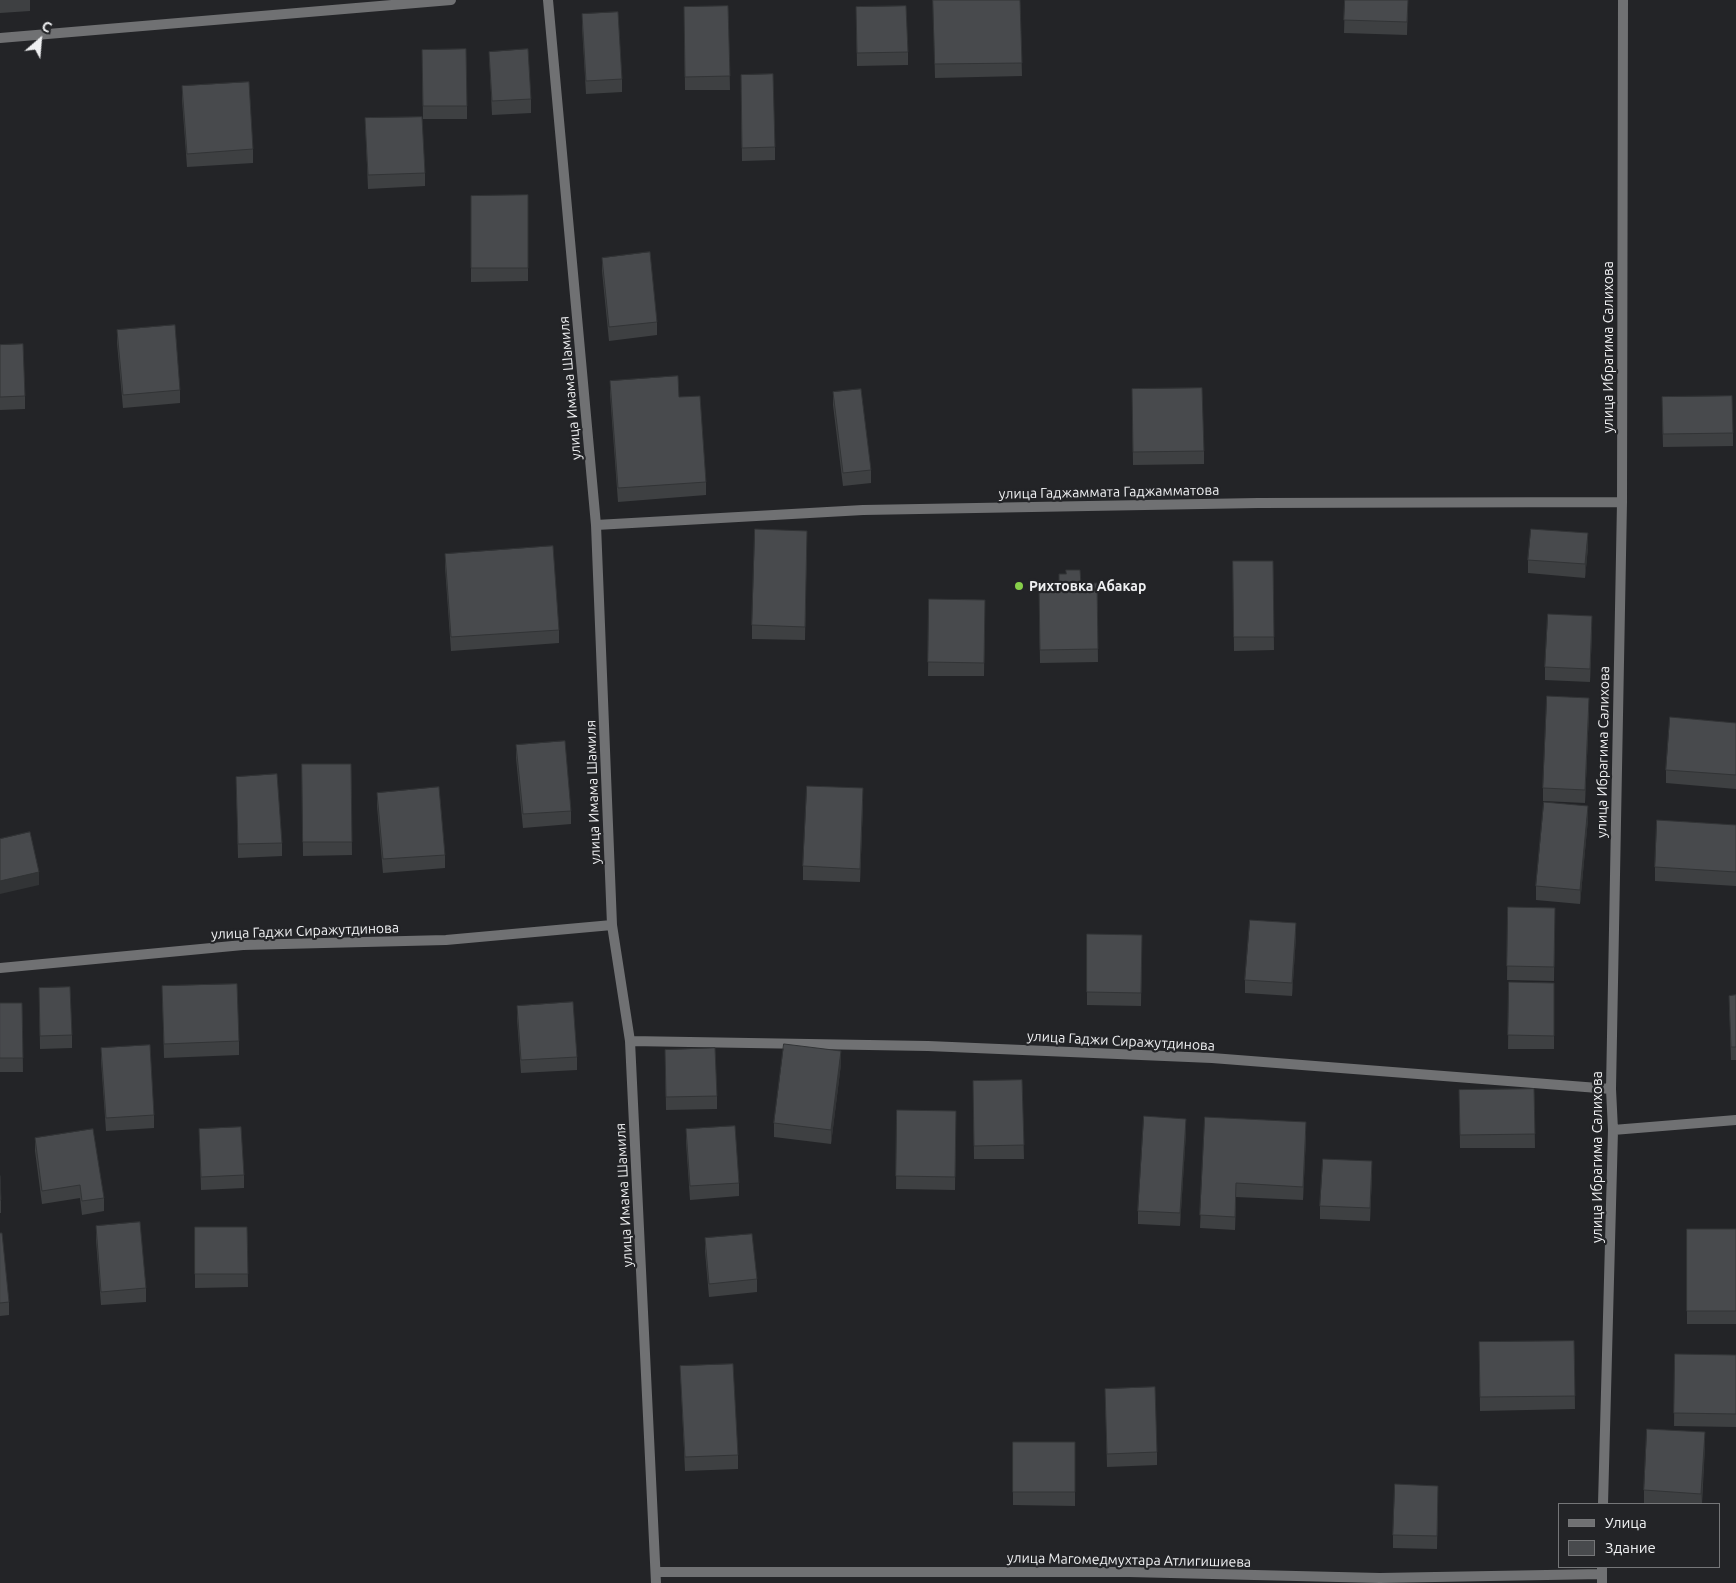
<!DOCTYPE html>
<meta charset="utf-8">
<style>
body{margin:0}
#map{position:relative;width:1736px;height:1583px;overflow:hidden;background:#232427;font-family:Ubuntu,sans-serif}
canvas{display:block}
.legend{position:absolute;left:1558px;top:1503px;width:162px;height:65px;box-sizing:border-box;background:#232427;border:1px solid #757678;margin:0;padding:6px 9px;list-style:none;font-size:15px;color:#eff0f2}
.legend li{display:flex;align-items:center;gap:10px;height:25px}
.legend b{width:25px;border:1px solid #757678}
.north{position:absolute;left:15px;top:15px;width:50px;height:50px;-webkit-text-stroke:4px #232427;paint-order:stroke;rotate:27deg;font-size:14px;font-weight:700;line-height:20px;text-align:center;color:#eff0f2}
.north::after{content:'';display:block;margin:auto;width:18px;height:22px;background:#eff0f2;clip-path:polygon(50% 0,100% 100%,50% 72%,0 100%)}
</style>
<div id="map">
<canvas width="1736" height="1583"></canvas>
<ul class="legend">
<li><b style="height:6px;background:#707173"></b>Улица</li>
<li><b style="height:14px;background:#484a4d"></b>Здание</li>
</ul>
<div class="north">С</div>
</div>
<script>
const context = document.querySelector('canvas').getContext('2d');
context.lineJoin = 'round';
function strokePath(path, color, width, dash) { context.strokeStyle = color; context.lineWidth = width; context.lineCap = dash ? 'butt' : 'round'; context.setLineDash(dash || []); context.stroke(path); }
function fillPath(path, color) { context.fillStyle = color; context.fill(path, 'evenodd'); }
function label(font, color, halo, rows, align = 'center') {
  context.font = font + ' Ubuntu,sans-serif'; context.lineWidth = 4.5; context.setLineDash([]); context.textBaseline = 'middle'; context.strokeStyle = halo; context.fillStyle = color; for (const [text, x, y, turn = 0] of rows) {
    context.save(); context.translate(x, y); context.rotate((+turn || 0) * Math.PI / 180); context.textAlign = isNaN(turn) ? turn : align; if (halo) context.strokeText(text, 0, 0); context.fillText(text, 0, 0); context.restore();
  }
}
strokePath(new Path2D(`
 M 548,0 L 596,525 L 612,925 L 630,1041 L 656,1583
 M 0,38 L 451,0
 M 596,525 L 863,510 L 1258,503 L 1622,502
 M 0,968 L 243,945 L 446,940 L 612,925
 M 630,1041 L 928,1046 L 1212,1058 L 1611,1089
 M 1613,1130 L 1736,1120
 M 1603,1504 L 1613,1130 L 1611,1089 L 1622,502 L 1623,0
 M 656,1572 L 1129,1572 L 1380,1578 L 1602,1574
 M 1602,1583 L 1602,1567`), '#707173', 10);
fillPath(new Path2D(`
 M 0,0 L 30,0 L 30,11 L 0,13 Z
 M 933,0 L 1020,0 L 1022,76 L 935,78 Z
 M 1345,0 L 1408,0 L 1407,35 L 1344,33 Z
 M 728,6 L 730,90 L 685,90 L 684,7 Z
 M 856,7 L 908,52 L 908,65 L 857,66 Z
 M 582,14 L 622,79 L 622,92 L 586,94 L 582,27 Z
 M 489,52 L 531,99 L 531,113 L 492,115 Z
 M 422,63 L 467,106 L 467,119 L 423,119 Z
 M 182,86 L 253,149 L 253,163 L 187,167 L 182,100 Z
 M 741,88 L 775,147 L 775,160 L 742,161 Z
 M 365,118 L 425,173 L 425,186 L 368,189 Z
 M 528,195 L 528,281 L 471,282 L 471,196 Z
 M 602,258 L 657,322 L 657,335 L 609,341 L 602,271 Z
 M 117,330 L 180,390 L 180,403 L 123,408 L 117,343 Z
 M 0,345 L 25,396 L 25,409 L 0,410 Z
 M 610,381 L 679,397 L 706,482 L 706,495 L 618,502 L 610,394 Z
 M 1132,389 L 1204,451 L 1204,464 L 1133,465 Z
 M 833,392 L 871,470 L 871,483 L 843,486 L 833,405 Z
 M 1662,410 L 1733,433 L 1733,446 L 1663,447 Z
 M 807,531 L 805,640 L 752,639 L 752,625 Z
 M 1588,547 L 1585,578 L 1528,573 L 1528,560 Z
 M 445,554 L 559,630 L 559,643 L 451,651 L 445,567 Z
 M 1233,561 L 1273,561 L 1274,650 L 1234,651 Z
 M 1066,574 L 1081,584 L 1097,583 L 1098,662 L 1040,663 L 1039,603 L 1047,589 L 1047,585 L 1059,584 Z
 M 929,599 L 985,600 L 984,676 L 928,676 Z
 M 1592,629 L 1590,682 L 1545,680 L 1545,667 Z
 M 1589,711 L 1585,803 L 1543,801 L 1543,788 Z
 M 1736,723 L 1736,789 L 1666,783 L 1666,770 Z
 M 516,745 L 571,811 L 571,824 L 523,828 L 516,758 Z
 M 302,764 L 351,764 L 352,855 L 303,856 Z
 M 236,777 L 282,843 L 282,856 L 238,858 Z
 M 377,793 L 445,855 L 445,868 L 383,873 L 377,806 Z
 M 863,802 L 860,882 L 803,880 L 803,866 Z
 M 1588,819 L 1580,904 L 1536,900 L 1536,886 Z
 M 1736,825 L 1736,886 L 1655,881 L 1655,867 Z
 M 1508,907 L 1555,908 L 1554,981 L 1507,980 Z
 M 1087,934 L 1142,935 L 1141,1006 L 1087,1005 Z
 M 1296,936 L 1292,996 L 1245,993 L 1245,980 Z
 M 1509,982 L 1554,983 L 1554,1049 L 1508,1049 Z
 M 162,986 L 239,1041 L 239,1055 L 164,1058 Z
 M 39,988 L 72,1035 L 72,1048 L 40,1049 Z
 M 1736,995 L 1736,1060 L 1731,1060 L 1729,996 Z
 M 0,1003 L 22,1003 L 23,1072 L 0,1072 Z
 M 517,1006 L 577,1057 L 577,1070 L 521,1073 L 517,1019 Z
 M 101,1048 L 154,1115 L 154,1128 L 106,1131 L 101,1061 Z
 M 665,1050 L 717,1096 L 717,1109 L 666,1110 Z
 M 841,1064 L 831,1144 L 774,1137 L 774,1123 Z
 M 1022,1080 L 1024,1159 L 974,1159 L 973,1081 Z
 M 1534,1089 L 1535,1148 L 1460,1148 L 1459,1090 Z
 M 897,1110 L 956,1111 L 955,1190 L 896,1189 Z
 M 1205,1117 L 1306,1136 L 1303,1200 L 1236,1197 L 1235,1230 L 1200,1228 Z
 M 199,1129 L 244,1175 L 244,1188 L 201,1190 Z
 M 686,1129 L 739,1183 L 739,1196 L 690,1200 L 686,1142 Z
 M 1186,1132 L 1180,1226 L 1138,1224 L 1138,1211 Z
 M 35,1138 L 104,1198 L 104,1211 L 82,1215 L 80,1198 L 42,1204 L 35,1151 Z
 M 1372,1174 L 1370,1221 L 1320,1219 L 1320,1206 Z
 M 0,1176 L 1,1200 L 1,1213 L 0,1213 Z
 M 96,1226 L 146,1288 L 146,1302 L 101,1305 L 96,1240 Z
 M 195,1227 L 247,1227 L 248,1287 L 195,1288 Z
 M 1687,1229 L 1736,1229 L 1736,1324 L 1687,1324 Z
 M 0,1233 L 9,1302 L 9,1315 L 0,1316 Z
 M 705,1238 L 757,1279 L 757,1292 L 709,1297 L 705,1251 Z
 M 1574,1341 L 1575,1409 L 1480,1411 L 1479,1342 Z
 M 1675,1354 L 1736,1355 L 1736,1427 L 1674,1426 Z
 M 680,1366 L 738,1455 L 738,1469 L 685,1471 Z
 M 1105,1389 L 1157,1452 L 1157,1465 L 1107,1467 Z
 M 1013,1442 L 1075,1442 L 1075,1506 L 1013,1505 Z
 M 1705,1446 L 1702,1504 L 1644,1504 L 1644,1490 Z
 M 1438,1499 L 1437,1549 L 1393,1548 L 1393,1535 Z`), '#3e4042');
fillPath(new Path2D(`
 M 1588,533 L 1588,547 L 1585,578 L 1585,564 Z
 M 1592,616 L 1592,629 L 1590,682 L 1590,669 Z
 M 1589,698 L 1589,711 L 1585,803 L 1585,790 Z
 M 863,788 L 863,802 L 860,882 L 860,869 Z
 M 1588,806 L 1588,819 L 1580,904 L 1580,890 Z
 M 39,872 L 39,885 L 0,894 L 0,881 Z
 M 1296,923 L 1296,936 L 1292,996 L 1292,983 Z
 M 841,1051 L 841,1064 L 831,1144 L 831,1130 Z
 M 1186,1119 L 1186,1132 L 1180,1226 L 1180,1213 Z
 M 1306,1122 L 1306,1136 L 1303,1200 L 1303,1187 Z
 M 1372,1161 L 1372,1174 L 1370,1221 L 1370,1208 Z
 M 1236,1183 L 1236,1197 L 1235,1230 L 1235,1217 Z
 M 1705,1432 L 1705,1446 L 1701,1504 L 1701,1494 Z`), '#323436');
const building = new Path2D(`
 M 933,0 L 1020,0 L 1022,63 L 935,64 Z
 M 1345,0 L 1408,0 L 1407,22 L 1344,20 Z
 M 728,6 L 730,76 L 685,77 L 684,7 Z
 M 906,6 L 908,52 L 857,53 L 856,7 Z
 M 618,12 L 622,79 L 586,81 L 582,14 Z
 M 466,49 L 467,106 L 423,106 L 422,50 Z
 M 528,49 L 531,99 L 492,101 L 489,52 Z
 M 773,74 L 775,147 L 742,148 L 741,75 Z
 M 249,82 L 253,149 L 187,154 L 182,86 Z
 M 422,117 L 425,173 L 368,175 L 365,118 Z
 M 528,195 L 528,268 L 471,268 L 471,196 Z
 M 650,252 L 657,322 L 609,327 L 602,258 Z
 M 175,325 L 180,390 L 123,395 L 117,330 Z
 M 23,344 L 25,396 L 0,397 L 0,345 Z
 M 678,376 L 679,397 L 700,396 L 706,482 L 618,488 L 610,381 Z
 M 1202,388 L 1204,451 L 1133,452 L 1132,389 Z
 M 861,389 L 871,470 L 843,473 L 833,392 Z
 M 1732,396 L 1733,433 L 1663,434 L 1662,397 Z
 M 755,529 L 807,531 L 805,627 L 752,625 Z
 M 1531,529 L 1588,533 L 1585,564 L 1528,560 Z
 M 553,546 L 559,630 L 451,637 L 445,554 Z
 M 1233,561 L 1273,561 L 1274,637 L 1234,637 Z
 M 1066,570 L 1080,570 L 1081,584 L 1097,583 L 1098,649 L 1040,650 L 1039,589 L 1047,589 L 1047,585 L 1059,584 L 1059,574 L 1066,574 Z
 M 929,599 L 985,600 L 984,663 L 928,662 Z
 M 1548,614 L 1592,616 L 1590,669 L 1545,667 Z
 M 1547,696 L 1589,698 L 1585,790 L 1543,788 Z
 M 1670,717 L 1736,723 L 1736,775 L 1666,770 Z
 M 565,741 L 571,811 L 523,814 L 516,745 Z
 M 302,764 L 351,764 L 352,842 L 303,842 Z
 M 277,774 L 282,843 L 238,844 L 236,777 Z
 M 807,786 L 863,788 L 860,869 L 803,866 Z
 M 439,787 L 445,855 L 383,859 L 377,793 Z
 M 1544,802 L 1588,806 L 1580,890 L 1536,886 Z
 M 1657,820 L 1736,825 L 1736,872 L 1655,867 Z
 M 30,832 L 39,872 L 0,881 L 0,839 Z
 M 1508,907 L 1555,908 L 1554,967 L 1507,966 Z
 M 1250,920 L 1296,923 L 1292,983 L 1245,980 Z
 M 1087,934 L 1142,935 L 1141,993 L 1087,992 Z
 M 1509,982 L 1554,983 L 1554,1036 L 1508,1035 Z
 M 237,984 L 239,1041 L 164,1044 L 162,986 Z
 M 70,987 L 72,1035 L 40,1036 L 39,988 Z
 M 1736,995 L 1736,1047 L 1731,1047 L 1729,996 Z
 M 573,1002 L 577,1057 L 521,1060 L 517,1006 Z
 M 0,1003 L 22,1003 L 23,1058 L 0,1058 Z
 M 784,1044 L 841,1051 L 831,1130 L 774,1123 Z
 M 150,1045 L 154,1115 L 106,1118 L 101,1048 Z
 M 715,1048 L 717,1096 L 666,1097 L 665,1050 Z
 M 1022,1080 L 1024,1145 L 974,1146 L 973,1081 Z
 M 1534,1089 L 1535,1134 L 1460,1135 L 1459,1090 Z
 M 897,1110 L 956,1111 L 955,1177 L 896,1176 Z
 M 1144,1116 L 1186,1119 L 1180,1213 L 1138,1211 Z
 M 1205,1117 L 1306,1122 L 1303,1187 L 1236,1183 L 1235,1217 L 1200,1215 Z
 M 735,1126 L 739,1183 L 690,1186 L 686,1129 Z
 M 241,1127 L 244,1175 L 201,1177 L 199,1129 Z
 M 93,1129 L 104,1198 L 82,1201 L 80,1185 L 42,1191 L 35,1138 Z
 M 1323,1159 L 1372,1161 L 1370,1208 L 1320,1206 Z
 M 0,1176 L 1,1200 L 0,1200 Z
 M 140,1222 L 146,1288 L 101,1292 L 96,1226 Z
 M 195,1227 L 247,1227 L 248,1274 L 195,1274 Z
 M 1687,1229 L 1736,1229 L 1736,1311 L 1687,1311 Z
 M 0,1233 L 2,1233 L 9,1302 L 0,1303 Z
 M 752,1234 L 757,1279 L 709,1284 L 705,1238 Z
 M 1574,1341 L 1575,1396 L 1480,1397 L 1479,1342 Z
 M 1675,1354 L 1736,1355 L 1736,1414 L 1674,1413 Z
 M 733,1364 L 738,1455 L 685,1457 L 680,1366 Z
 M 1155,1387 L 1157,1452 L 1107,1454 L 1105,1389 Z
 M 1647,1429 L 1705,1432 L 1701,1494 L 1644,1490 Z
 M 1013,1442 L 1075,1442 L 1075,1492 L 1013,1492 Z
 M 1395,1484 L 1438,1486 L 1437,1536 L 1393,1535 Z`);
fillPath(building, '#484a4d');
strokePath(building, '#323436', 1);
for (const [x, y, r, color] of [
 [1019,586,5,"#87cf4a"]
]) { const dot = new Path2D(); dot.arc(x, y, r, 0, 2 * Math.PI); context.fillStyle = color; context.fill(dot); strokePath(dot, '#232427', 2); }
label('14px', '#eff0f2', '#232427', [
 ["улица Ибрагима Салихова",1608,347,-90],
 ["улица Имама Шамиля",570,388,-95],
 ["улица Гаджаммата Гаджамматова",1109,492,-1],
 ["улица Ибрагима Салихова",1603,752,-89],
 ["улица Имама Шамиля",593,792,-92],
 ["улица Гаджи Сиражутдинова",305,931,-2],
 ["улица Гаджи Сиражутдинова",1121,1041,3],
 ["улица Ибрагима Салихова",1597,1157,-90],
 ["улица Имама Шамиля",624,1195,-93],
 ["улица Магомедмухтара Атлигишиева",1129,1560,1]
]);
label('bold 14px', '#eff0f2', '#232427', [
 ["Рихтовка Абакар",1029,586]
], 'left');
</script>
